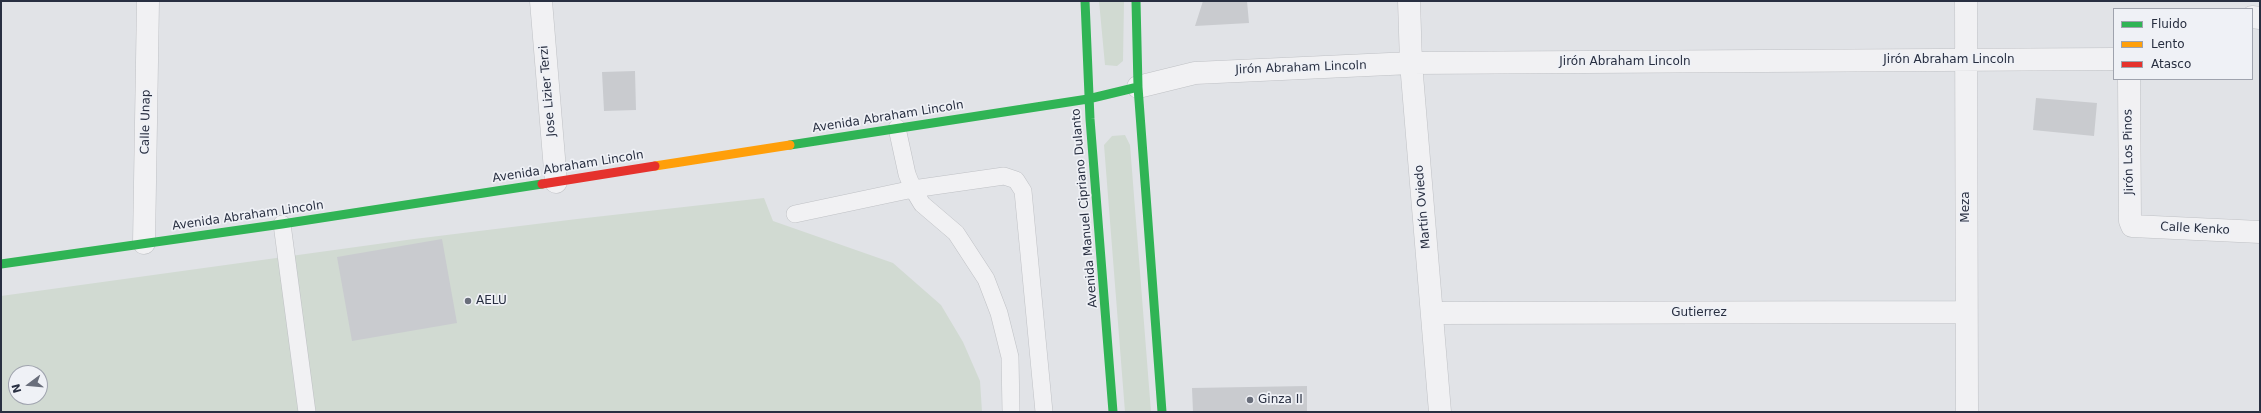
<!DOCTYPE html>
<meta charset="utf-8">
<style>
body{margin:0}
#map{position:relative;width:2261px;height:413px;overflow:hidden;background:#e1e3e7;font-family:"DejaVu Sans",sans-serif}
canvas{display:block}
.frame{position:absolute;inset:0;border:2px solid #282f41;pointer-events:none}
.legend{position:absolute;left:2113px;top:8px;width:140px;height:72px;box-sizing:border-box;background:#eff1f6;border:1px solid #9fa3ae;margin:0;padding:5px 7px;list-style:none;font-size:12px;color:#282f41}
.legend li{display:flex;align-items:center;gap:8px;height:20px}
.legend b{width:20px;border:1px solid #9fa3ae}
.north{position:absolute;left:8px;top:365px;width:40px;height:40px;box-sizing:border-box;background:#eff1f6;border:1px solid #9fa3ae;border-radius:50%;rotate:254deg;font-size:11px;font-weight:700;line-height:16px;text-align:center;color:#282f41}
.north::after{content:'';display:block;margin:auto;width:14px;height:18px;background:#696e7b;clip-path:polygon(50% 0,100% 100%,50% 72%,0 100%)}
</style>
<div id="map">
<canvas width="2261" height="413"></canvas>
<div class="frame"></div>
<ul class="legend">
<li><b style="height:5px;background:#30b455"></b>Fluido</li>
<li><b style="height:5px;background:#ff9f0a"></b>Lento</li>
<li><b style="height:5px;background:#e5322d"></b>Atasco</li>
</ul>
<div class="north">N</div>
</div>
<script>
const context = document.querySelector('canvas').getContext('2d');
context.lineJoin = 'round';
function fillPath(path, color) { context.fillStyle = color; context.fill(path, 'evenodd'); }
function strokePath(path, color, width, dash) { context.strokeStyle = color; context.lineWidth = width; context.lineCap = dash ? 'butt' : 'round'; context.setLineDash(dash || []); context.stroke(path); }
function label(font, color, halo, rows, align = 'center') {
  context.font = font + ' "DejaVu Sans",sans-serif'; context.lineWidth = 3.5; context.setLineDash([]); context.textBaseline = 'middle'; context.strokeStyle = halo; context.fillStyle = color; for (const [text, x, y, turn = 0] of rows) {
    context.save(); context.translate(x, y); context.rotate((+turn || 0) * Math.PI / 180); context.textAlign = isNaN(turn) ? turn : align; if (halo) context.strokeText(text, 0, 0); context.fillText(text, 0, 0); context.restore();
  }
}
fillPath(new Path2D(`
 M 1099,1 L 1124,1 L 1123,61 L 1117,66 L 1105,65 Z
 M 1125,135 L 1130,145 L 1151,412 L 1125,412 L 1104,145 L 1112,136 Z
 M 764,198 L 773,221 L 893,263 L 941,305 L 963,342 L 980,381 L 982,412 L 1,412 L 1,296 L 414,239 L 577,219 ZM 16,373 L 40,373 L 40,397 L 16,397 Z`), '#d1dad2');
fillPath(new Path2D(`
 M 1203,1 L 1247,1 L 1249,23 L 1195,26 Z
 M 635,71 L 636,110 L 604,111 L 602,72 Z
 M 2036,98 L 2097,103 L 2094,136 L 2033,130 Z
 M 442,239 L 457,323 L 352,341 L 337,257 Z
 M 1307,386 L 1307,412 L 1193,412 L 1192,388 Z`), '#c9cbcf');
const lane = new Path2D(`
 M 897,128 L 907,174 L 913,189 L 922,204 L 956,233 L 986,279 L 999,313 L 1010,357 L 1011,412
 M 795,214 L 913,189 L 1004,176 L 1016,180 L 1023,191 L 1044,412
 M 282,224 L 307,412`);
const street = new Path2D(`
 M 541,1 L 556,182
 M 1409,1 L 1411,63 L 1440,412
 M 1966,1 L 1967,412
 M 2252,17 L 2260,18
 M 2129,79 L 2130,221 L 2132,226 L 2260,232
 M 1138,87 L 1195,73 L 1411,63 L 2114,59
 M 144,243 L 148,1
 M 1432,313 L 1966,312`);
strokePath(lane, '#bfc1c5', 18);
strokePath(street, '#bfc1c5', 23);
strokePath(lane, '#f1f1f3', 17);
strokePath(street, '#f1f1f3', 22);
strokePath(new Path2D(`
 M 1085,1 L 1090,119 L 1113,412
 M 1136,1 L 1138,87 L 1162,412
 M 790,145 L 1088,99 L 1138,87
 M 1,264 L 282,224 L 542,184`), '#30b455', 9);
strokePath(new Path2D(`
 M 655,166 L 790,145`), '#ff9f0a', 9);
strokePath(new Path2D(`
 M 542,184 L 655,166`), '#e5322d', 9);
for (const [x, y, r, color] of [
 [468,301,4,"#696e7b"],
 [1250,400,4,"#696e7b"]
]) { const dot = new Path2D(); dot.arc(x, y, r, 0, 2 * Math.PI); context.fillStyle = color; context.fill(dot); strokePath(dot, '#eff1f6', 1.5); }
label('12px', '#282f41', '#eff1f6', [
 ["Jirón Abraham Lincoln",1949,60],
 ["Jirón Abraham Lincoln",1625,62],
 ["Jirón Abraham Lincoln",1301,68,-2],
 ["Jose Lizier Terzi",548,91,-95],
 ["Avenida Abraham Lincoln",888,117,-9],
 ["Calle Unap",146,122,-89],
 ["Jirón Los Pinos",2129,152,-91],
 ["Avenida Abraham Lincoln",568,167,-9],
 ["Martín Oviedo",1423,207,-95],
 ["Meza",1966,207,-90],
 ["Avenida Manuel Cipriano Dulanto",1085,208,-95],
 ["Avenida Abraham Lincoln",248,216,-8],
 ["Calle Kenko",2195,229,3],
 ["Gutierrez",1699,313]
]);
label('12px', '#282f41', '#eff1f6', [
 ["AELU",476,301],
 ["Ginza II",1258,400]
], 'left');
</script>
